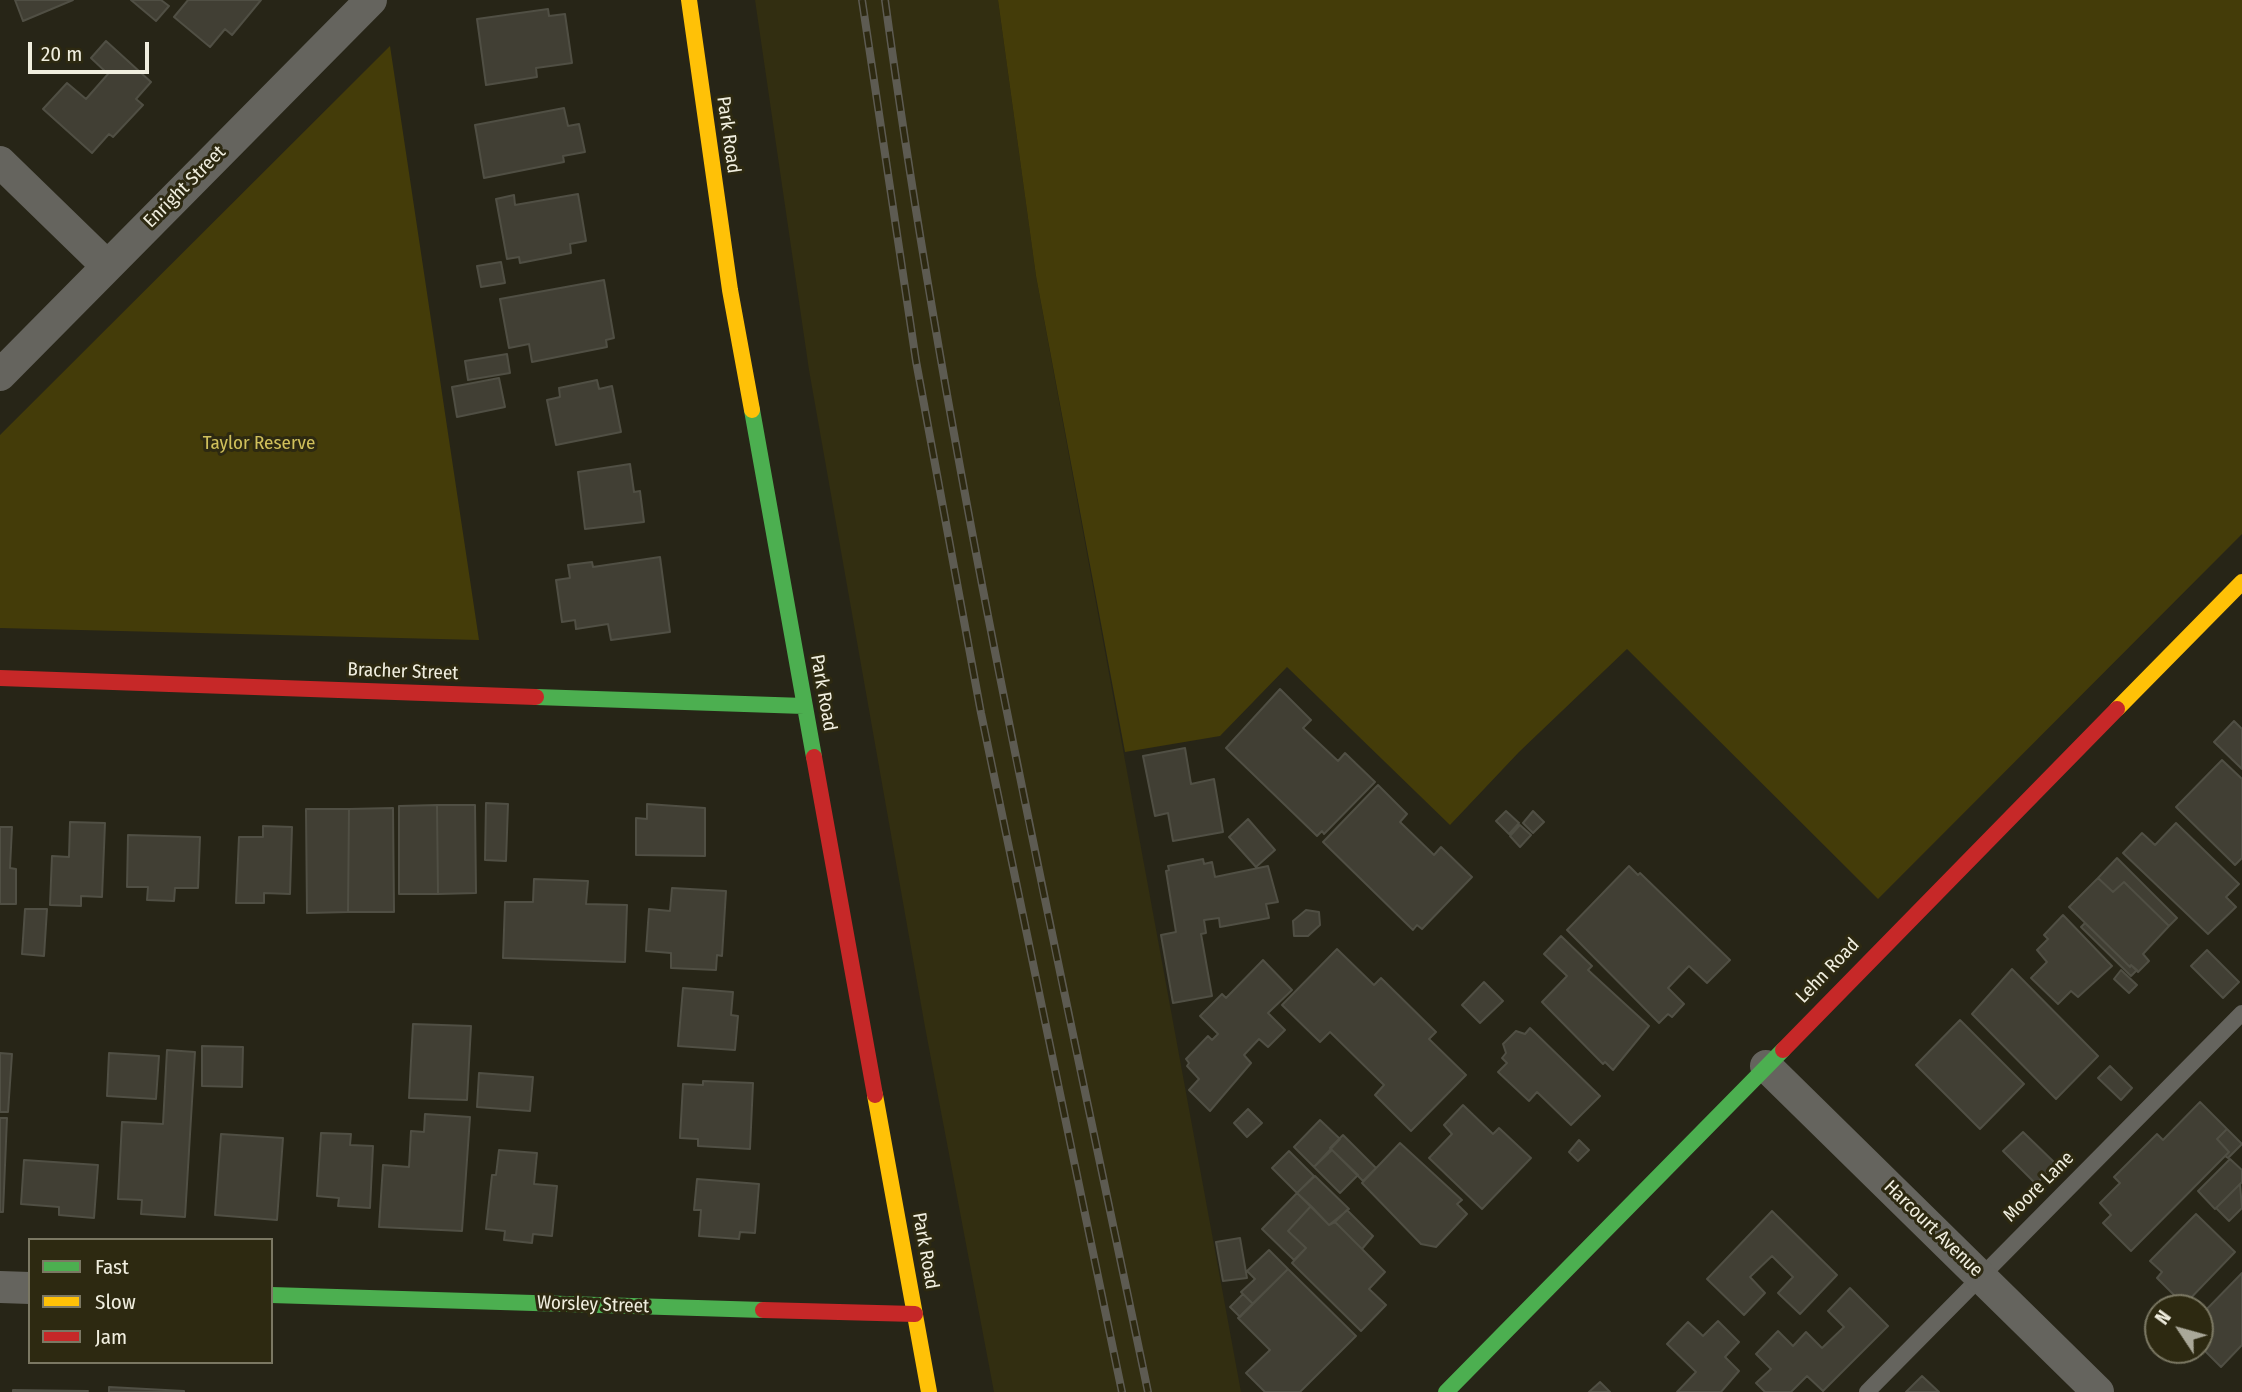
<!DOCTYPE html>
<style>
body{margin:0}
#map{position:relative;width:2242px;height:1392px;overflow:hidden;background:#272517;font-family:"Fira Sans Condensed",sans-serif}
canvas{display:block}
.legend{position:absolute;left:28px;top:1238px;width:245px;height:126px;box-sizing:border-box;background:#2d2911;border:2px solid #7b7863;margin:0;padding:9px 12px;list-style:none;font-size:21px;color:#f0eedf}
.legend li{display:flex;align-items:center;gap:14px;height:35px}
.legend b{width:35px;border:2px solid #7b7863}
.north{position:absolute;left:2144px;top:1294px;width:70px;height:70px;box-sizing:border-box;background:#2d2911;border:2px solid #7b7863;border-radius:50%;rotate:306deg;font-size:19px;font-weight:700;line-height:28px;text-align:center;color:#f0eedf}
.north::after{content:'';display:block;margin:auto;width:24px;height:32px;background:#aaa899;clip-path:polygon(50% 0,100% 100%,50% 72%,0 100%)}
.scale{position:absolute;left:28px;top:42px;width:121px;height:32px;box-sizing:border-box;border:4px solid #f0eedf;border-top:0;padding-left:9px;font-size:21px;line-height:24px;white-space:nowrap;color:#f0eedf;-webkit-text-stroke:5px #2d2911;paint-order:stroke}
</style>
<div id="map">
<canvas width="2242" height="1392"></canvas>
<ul class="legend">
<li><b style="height:9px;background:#4caf50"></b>Fast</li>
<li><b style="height:9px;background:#ffc107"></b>Slow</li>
<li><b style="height:9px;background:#c62828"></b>Jam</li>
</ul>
<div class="north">N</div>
<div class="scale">20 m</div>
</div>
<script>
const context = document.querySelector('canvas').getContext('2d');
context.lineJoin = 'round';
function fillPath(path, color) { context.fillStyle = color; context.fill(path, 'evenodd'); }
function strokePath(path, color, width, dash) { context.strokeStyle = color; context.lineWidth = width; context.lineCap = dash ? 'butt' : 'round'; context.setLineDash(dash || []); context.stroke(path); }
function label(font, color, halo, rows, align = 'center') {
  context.font = font + ' "Fira Sans Condensed",sans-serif'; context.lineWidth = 6; context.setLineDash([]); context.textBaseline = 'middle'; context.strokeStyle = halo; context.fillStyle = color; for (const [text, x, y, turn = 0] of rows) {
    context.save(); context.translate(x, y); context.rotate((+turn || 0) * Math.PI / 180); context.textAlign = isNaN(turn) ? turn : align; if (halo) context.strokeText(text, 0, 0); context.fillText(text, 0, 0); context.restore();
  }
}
fillPath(new Path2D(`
 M 755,0 L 998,0 L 1036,276 L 1241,1392 L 994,1392 L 925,1027 L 809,370 Z`), '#322e11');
fillPath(new Path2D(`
 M 998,0 L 2242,0 L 2242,534 L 1878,899 L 1627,649 L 1519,752 L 1450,825 L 1287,667 L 1220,736 L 1125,752 L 1036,276 Z
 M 390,46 L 479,640 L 0,628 L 0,435 Z`), '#443c09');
const building = new Path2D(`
 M 15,0 L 73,0 L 23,21 Z
 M 131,0 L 161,0 L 169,6 L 156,21 Z
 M 188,0 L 261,0 L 232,35 L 225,29 L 210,47 L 174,17 Z
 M 548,9 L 549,16 L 565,14 L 572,63 L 536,68 L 537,77 L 486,85 L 477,19 Z
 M 106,41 L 151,82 L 136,99 L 143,105 L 113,137 L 109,134 L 92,153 L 43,109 L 67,83 L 86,99 L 108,74 L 91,58 Z
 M 564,108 L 568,126 L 579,124 L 585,152 L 563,156 L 564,162 L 484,178 L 475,125 Z
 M 578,194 L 586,241 L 570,244 L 571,253 L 520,263 L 519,257 L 507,259 L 496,199 L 514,195 L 515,205 Z
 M 501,262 L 505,283 L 481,287 L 477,266 Z
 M 604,280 L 614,338 L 606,340 L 607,347 L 532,362 L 529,344 L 509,348 L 500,299 Z
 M 507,354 L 510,373 L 468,380 L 465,361 Z
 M 499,378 L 505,407 L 457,417 L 452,387 Z
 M 597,380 L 599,389 L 612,386 L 621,432 L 556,445 L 547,400 L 560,397 L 559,388 Z
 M 630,464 L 634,492 L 640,491 L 644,522 L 585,529 L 578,472 Z
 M 660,557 L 670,632 L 611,640 L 608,624 L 576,629 L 575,620 L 562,622 L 556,580 L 570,578 L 568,565 L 592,562 L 593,567 Z
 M 1280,689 L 1311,720 L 1303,728 L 1338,761 L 1345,753 L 1375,782 L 1324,834 L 1322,831 L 1317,836 L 1226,748 Z
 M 2234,721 L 2242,729 L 2242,769 L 2214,742 Z
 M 1185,748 L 1191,784 L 1214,779 L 1223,832 L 1173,841 L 1168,813 L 1155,816 L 1143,756 Z
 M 2222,760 L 2242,779 L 2242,858 L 2235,865 L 2176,807 Z
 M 1378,785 L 1407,814 L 1400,822 L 1434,855 L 1441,847 L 1472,877 L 1422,929 L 1417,925 L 1413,930 L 1323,842 Z
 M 486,803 L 508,804 L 506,861 L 485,860 Z
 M 647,804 L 705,808 L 705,856 L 636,855 L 636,818 L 647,819 Z
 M 437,805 L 438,894 L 399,894 L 399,806 Z
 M 437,805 L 475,805 L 476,893 L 438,894 Z
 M 393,808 L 394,912 L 348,912 L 349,809 Z
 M 306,809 L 349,809 L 348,912 L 307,913 Z
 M 1506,811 L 1519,823 L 1509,834 L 1496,821 Z
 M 1533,811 L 1544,822 L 1533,833 L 1523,823 Z
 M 1248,819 L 1275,850 L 1256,867 L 1229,837 Z
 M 70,822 L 105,823 L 102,897 L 81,896 L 81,906 L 50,905 L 52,856 L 69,857 Z
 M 2176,823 L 2239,884 L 2226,897 L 2236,907 L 2208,934 L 2123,853 L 2142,833 L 2155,845 Z
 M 1520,825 L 1531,835 L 1520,847 L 1510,836 Z
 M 263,826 L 292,827 L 290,894 L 264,893 L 264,903 L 236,903 L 239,837 L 263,837 Z
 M 0,827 L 12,827 L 10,868 L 16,869 L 16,904 L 0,904 Z
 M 128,835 L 200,837 L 198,888 L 175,888 L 174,901 L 147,900 L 148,887 L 127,887 Z
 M 2117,858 L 2177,918 L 2169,926 L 2124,882 L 2113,892 L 2098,878 Z
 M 1203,859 L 1204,864 L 1212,862 L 1215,877 L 1268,866 L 1278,902 L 1266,904 L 1269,918 L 1220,927 L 1219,918 L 1204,920 L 1206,933 L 1201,934 L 1212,996 L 1173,1003 L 1161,935 L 1176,932 L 1166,871 L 1169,870 L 1168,866 Z
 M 1629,866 L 1638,875 L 1640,873 L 1730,960 L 1707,983 L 1689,966 L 1668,988 L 1684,1004 L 1672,1017 L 1668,1014 L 1659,1023 L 1567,930 Z
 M 2098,878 L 2113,892 L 2124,882 L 2169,926 L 2143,954 L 2149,961 L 2138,972 L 2131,965 L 2130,967 L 2069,907 Z
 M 534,879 L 588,881 L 586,904 L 627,905 L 625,962 L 503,958 L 505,902 L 533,902 Z
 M 672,888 L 726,891 L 722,956 L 717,955 L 716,970 L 671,968 L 671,953 L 646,951 L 649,909 L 670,911 Z
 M 25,909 L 47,909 L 44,956 L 22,954 Z
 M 1306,910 L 1319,912 L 1320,925 L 1308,936 L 1294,936 L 1293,921 Z
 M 2063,915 L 2112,966 L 2078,997 L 2071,991 L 2058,1004 L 2031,978 L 2047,962 L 2037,950 L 2048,939 L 2044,935 Z
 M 2085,923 L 2130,967 L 2131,965 L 2137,970 L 2131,976 L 2081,927 Z
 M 1561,936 L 1592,966 L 1588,970 L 1649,1026 L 1613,1070 L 1605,1062 L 1603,1064 L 1542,1002 L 1567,976 L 1544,954 Z
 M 1337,949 L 1374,985 L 1381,978 L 1436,1032 L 1429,1039 L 1466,1075 L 1411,1131 L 1375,1095 L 1384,1085 L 1330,1032 L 1320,1042 L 1282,1005 Z
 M 2207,950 L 2239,982 L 2223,998 L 2191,966 Z
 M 1263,960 L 1292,990 L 1268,1013 L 1285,1030 L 1268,1047 L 1259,1039 L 1244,1055 L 1251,1063 L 1210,1111 L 1189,1090 L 1199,1079 L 1187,1066 L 1189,1063 L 1186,1059 L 1208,1036 L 1212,1040 L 1218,1034 L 1200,1016 L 1222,994 L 1226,998 Z
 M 2012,969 L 2098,1056 L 2056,1099 L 1972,1014 Z
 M 2121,970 L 2137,985 L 2129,993 L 2114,979 Z
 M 1484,982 L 1503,1001 L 1480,1023 L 1462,1005 Z
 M 683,988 L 733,992 L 731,1015 L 738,1016 L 735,1050 L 678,1046 Z
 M 1960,1020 L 2024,1084 L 1980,1129 L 1916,1065 Z
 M 413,1024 L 471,1026 L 467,1100 L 409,1098 Z
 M 1530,1028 L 1600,1096 L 1571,1125 L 1537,1092 L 1529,1101 L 1498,1072 L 1507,1063 L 1502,1058 L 1506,1053 L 1503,1044 L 1516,1031 L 1525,1034 Z
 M 202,1046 L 243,1047 L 242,1087 L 202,1086 Z
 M 167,1050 L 195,1052 L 185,1217 L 141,1214 L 142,1200 L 118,1199 L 122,1122 L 163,1124 Z
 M 0,1053 L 12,1054 L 8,1112 L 0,1112 Z
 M 109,1053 L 159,1056 L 156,1099 L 107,1096 Z
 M 2110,1066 L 2132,1088 L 2121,1100 L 2098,1078 Z
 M 479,1073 L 533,1077 L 530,1111 L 477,1107 Z
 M 703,1081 L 753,1083 L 750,1149 L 698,1146 L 698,1139 L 680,1138 L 683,1084 L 703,1085 Z
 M 2200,1102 L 2227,1129 L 2217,1139 L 2229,1152 L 2131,1251 L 2103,1223 L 2111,1215 L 2100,1203 L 2120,1183 L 2114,1177 L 2157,1134 L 2163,1140 Z
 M 1463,1105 L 1493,1134 L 1499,1128 L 1531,1158 L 1482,1209 L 1429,1158 L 1452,1134 L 1444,1125 Z
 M 1248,1109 L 1262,1123 L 1247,1137 L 1234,1123 Z
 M 425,1114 L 470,1117 L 462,1231 L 379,1227 L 383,1165 L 409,1167 L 411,1131 L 424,1132 Z
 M 0,1118 L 7,1118 L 3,1212 L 0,1212 Z
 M 1320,1120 L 1340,1139 L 1314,1167 L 1294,1147 Z
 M 2227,1129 L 2242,1144 L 2228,1158 L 2225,1156 L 2229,1152 L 2217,1139 Z
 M 2023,1132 L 2056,1164 L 2036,1184 L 2003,1151 Z
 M 321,1133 L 351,1134 L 350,1145 L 373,1146 L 370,1208 L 338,1206 L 339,1198 L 317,1196 Z
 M 221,1134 L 283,1138 L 277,1220 L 215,1215 Z
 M 1343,1135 L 1376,1168 L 1363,1181 L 1330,1148 Z
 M 1579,1140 L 1589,1150 L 1578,1161 L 1569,1152 Z
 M 1400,1143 L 1462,1200 L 1457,1204 L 1467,1214 L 1436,1247 L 1421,1244 L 1362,1183 Z
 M 499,1150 L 537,1153 L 534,1184 L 557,1186 L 552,1236 L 533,1234 L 532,1243 L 504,1240 L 505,1231 L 486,1229 L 492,1175 L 496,1175 Z
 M 1332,1150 L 1358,1175 L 1340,1193 L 1314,1167 Z
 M 1289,1151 L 1314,1176 L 1297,1193 L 1272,1168 Z
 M 2230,1159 L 2242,1170 L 2242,1182 L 2215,1209 L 2198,1191 Z
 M 24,1160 L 98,1165 L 94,1218 L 59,1215 L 59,1207 L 21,1204 Z
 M 1315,1176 L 1349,1209 L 1329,1225 L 1297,1193 Z
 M 697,1179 L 759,1184 L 755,1233 L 740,1232 L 739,1239 L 699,1236 L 701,1210 L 694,1210 Z
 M 2240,1184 L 2242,1208 L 2229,1221 L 2216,1208 Z
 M 1297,1193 L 1311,1206 L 1288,1231 L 1306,1248 L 1294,1260 L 1262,1229 Z
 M 1311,1206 L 1329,1225 L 1335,1222 L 1385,1272 L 1369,1289 L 1386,1305 L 1361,1331 L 1292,1263 L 1306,1248 L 1288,1231 Z
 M 1347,1210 L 1373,1236 L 1362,1249 L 1335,1222 Z
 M 1772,1211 L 1837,1275 L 1800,1314 L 1778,1293 L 1793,1277 L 1772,1256 L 1750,1277 L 1765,1293 L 1744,1315 L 1707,1279 Z
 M 2196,1214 L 2235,1252 L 2184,1305 L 2157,1278 L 2162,1272 L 2150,1261 Z
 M 1240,1238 L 1247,1278 L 1223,1281 L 1216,1242 Z
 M 1269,1250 L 1288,1269 L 1253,1304 L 1241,1292 L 1255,1279 L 1247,1271 Z
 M 1288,1269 L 1356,1336 L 1300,1392 L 1265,1392 L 1246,1373 L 1270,1350 L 1238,1318 Z
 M 2242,1273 L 2242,1345 L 2221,1367 L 2200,1346 L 2200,1339 L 2205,1334 L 2200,1330 L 2200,1316 Z
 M 1850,1288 L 1888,1326 L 1823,1391 L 1807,1376 L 1791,1392 L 1765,1392 L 1756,1383 L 1771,1369 L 1756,1354 L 1778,1331 L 1793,1346 L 1806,1332 L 1822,1348 L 1844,1327 L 1828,1311 Z
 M 1243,1294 L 1253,1304 L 1240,1317 L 1230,1307 Z
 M 1718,1321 L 1739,1342 L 1725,1357 L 1739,1371 L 1721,1392 L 1677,1392 L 1696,1372 L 1667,1344 L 1688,1322 L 1703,1336 Z
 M 1922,1376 L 1939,1392 L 1906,1392 Z
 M 1600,1382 L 1610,1392 L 1589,1392 Z
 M 109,1387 L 184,1391 L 184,1392 L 109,1392 Z
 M 13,1390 L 88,1391 L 13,1392 Z`);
fillPath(building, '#413f34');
strokePath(building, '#504f44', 2);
strokePath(new Path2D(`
 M 1867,1392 L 2242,1013`), '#65645e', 16);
strokePath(new Path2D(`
 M 0,162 L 107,266
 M 0,375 L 371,0
 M 1766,1066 L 2098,1392
 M 0,1287 L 30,1288`), '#65645e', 32);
strokePath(new Path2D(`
 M 752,410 L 814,757
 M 536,697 L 804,706
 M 271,1295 L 763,1310
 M 1446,1392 L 1783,1050`), '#4caf50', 16);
strokePath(new Path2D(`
 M 689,0 L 730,290 L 752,410
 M 2117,709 L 2242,582
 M 875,1095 L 929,1392`), '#ffc107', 16);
strokePath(new Path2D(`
 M 0,678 L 536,697
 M 814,757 L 875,1095
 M 1783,1050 L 2117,709
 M 763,1310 L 915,1314`), '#c62828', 16);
const rail = new Path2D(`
 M 862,0 L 916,361 L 981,713 L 1122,1392
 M 885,0 C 948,468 1052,930 1148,1392`);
strokePath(rail, '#5d5b52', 8);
strokePath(rail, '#2d2911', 5, [16]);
label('19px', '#f0eedf', '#2d2911', [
 ["Park Road",728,135,82],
 ["Enright Street",185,187,-45],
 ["Bracher Street",403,672,2],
 ["Park Road",823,693,80],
 ["Lehn Road",1828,971,-46],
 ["Moore Lane",2039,1187,-45],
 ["Harcourt Avenue",1933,1229,44],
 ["Park Road",925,1251,80],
 ["Worsley Street",593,1305,2]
]);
label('19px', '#d0c05b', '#2d2911', [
 ["Taylor Reserve",259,444]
]);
</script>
